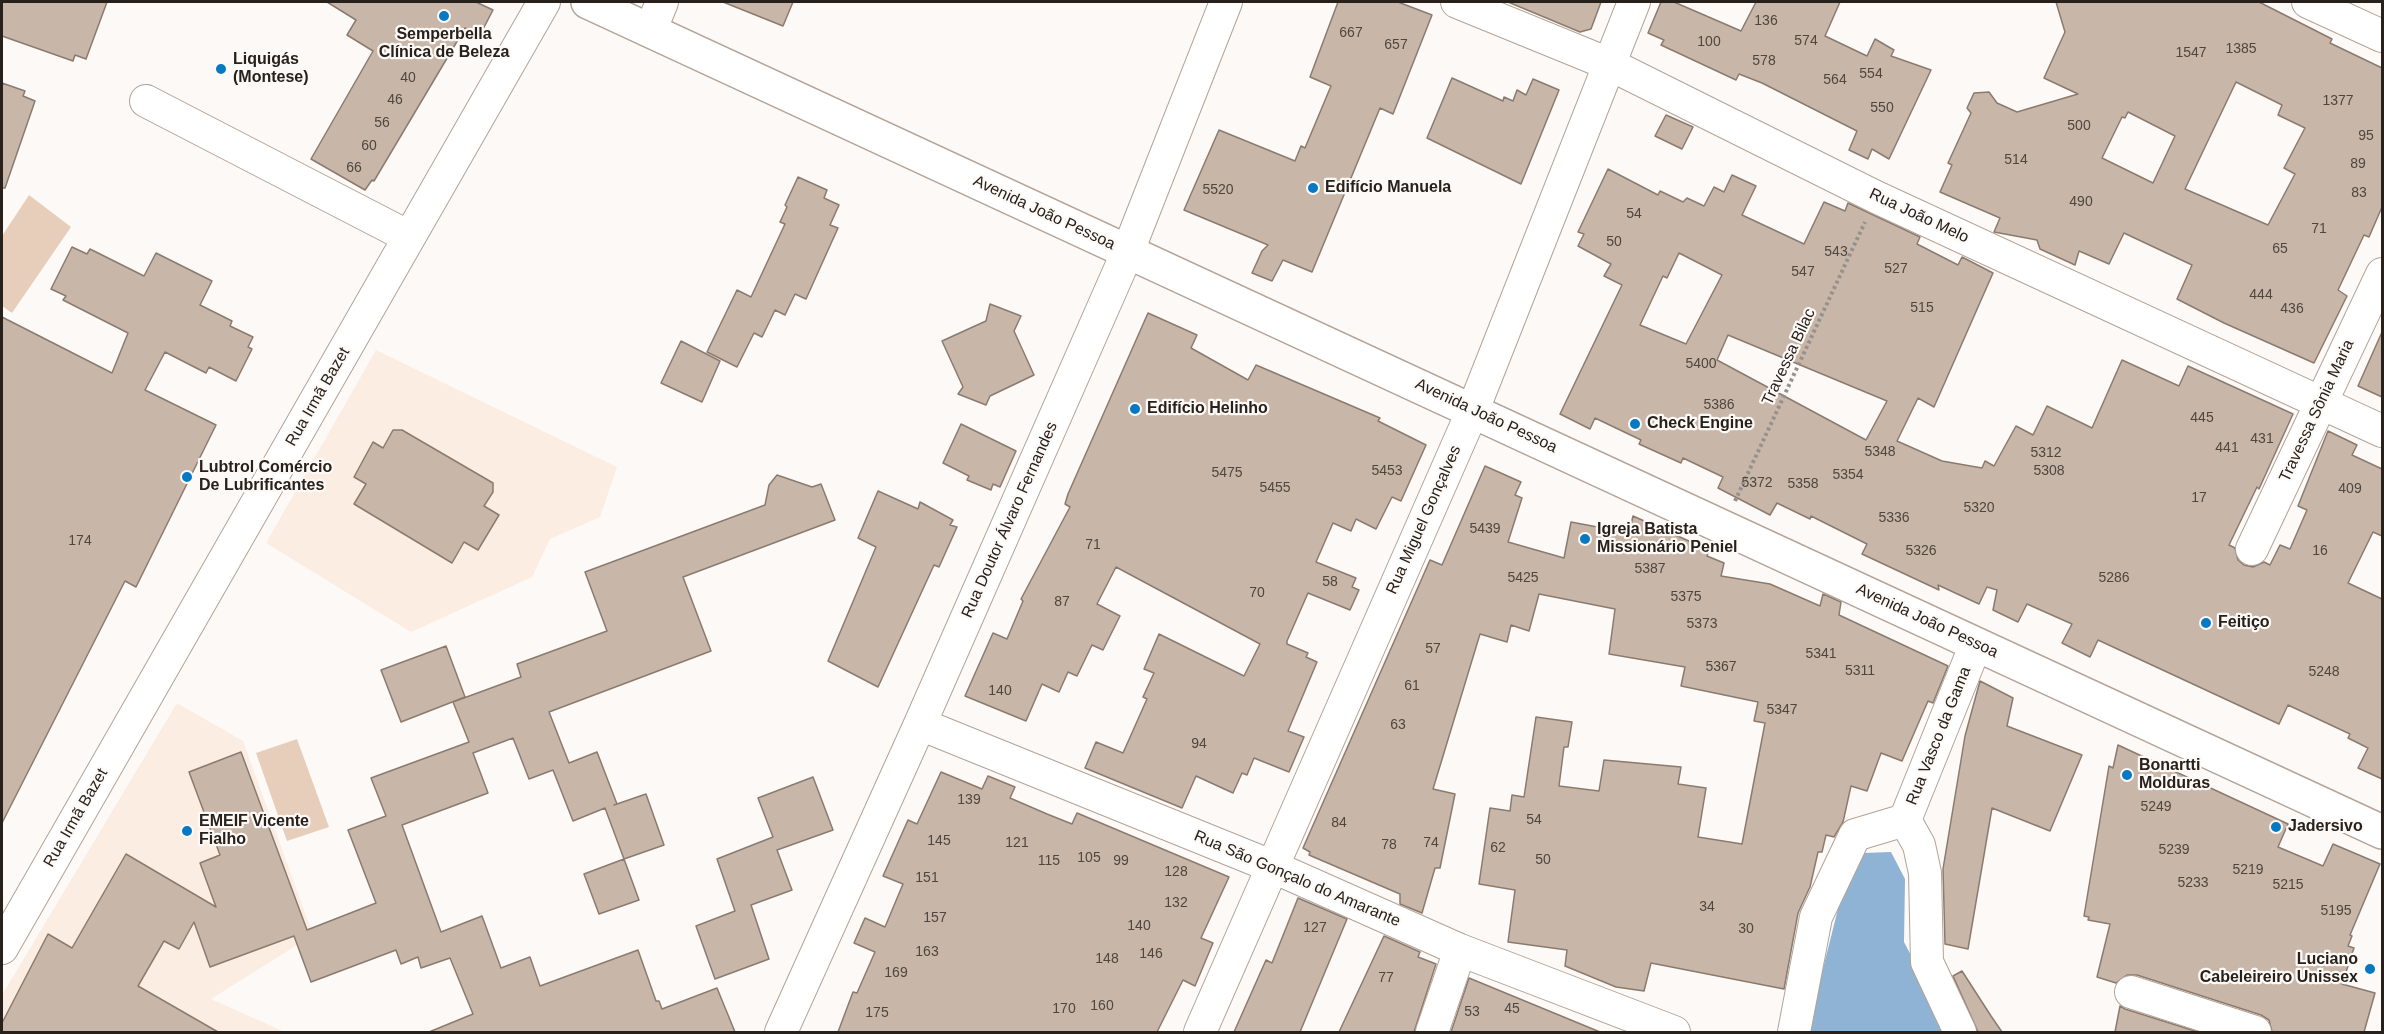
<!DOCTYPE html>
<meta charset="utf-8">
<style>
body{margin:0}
#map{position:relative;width:2384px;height:1034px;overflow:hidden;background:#fdf9f6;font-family:Helvetica,sans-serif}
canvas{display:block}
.frame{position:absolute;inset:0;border:3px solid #27201b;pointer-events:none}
</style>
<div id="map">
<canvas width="2384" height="1034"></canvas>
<div class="frame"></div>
</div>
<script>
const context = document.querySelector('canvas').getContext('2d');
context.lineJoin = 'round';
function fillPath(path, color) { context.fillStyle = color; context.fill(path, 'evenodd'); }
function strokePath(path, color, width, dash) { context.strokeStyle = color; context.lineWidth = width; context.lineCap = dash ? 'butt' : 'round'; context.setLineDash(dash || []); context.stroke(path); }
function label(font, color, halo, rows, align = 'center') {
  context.font = font + ' Helvetica,sans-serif'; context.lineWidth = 4.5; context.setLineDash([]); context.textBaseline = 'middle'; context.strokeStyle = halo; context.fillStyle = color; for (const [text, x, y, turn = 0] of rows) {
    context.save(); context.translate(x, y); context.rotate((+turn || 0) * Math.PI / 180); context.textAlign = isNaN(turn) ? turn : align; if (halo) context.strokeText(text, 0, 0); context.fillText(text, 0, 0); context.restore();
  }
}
fillPath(new Path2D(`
 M 376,350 L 617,467 L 600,517 L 550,539 L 532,577 L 411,632 L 266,543 Z
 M 177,703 L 243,741 L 313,935 L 211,999 L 285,1032 L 2,1032 L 2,995 Z`), '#fcede2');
fillPath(new Path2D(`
 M 29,195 L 71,227 L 12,313 L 2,306 L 2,236 Z
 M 297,739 L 329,827 L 287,841 L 256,753 Z`), '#e7ceba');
fillPath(new Path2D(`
 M 1891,852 L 1905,879 L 1904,942 L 1951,1032 L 1807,1032 L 1838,909 L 1864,853 Z`), '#8eb3d5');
const building = new Path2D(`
 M 2,2 L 107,2 L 86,59 L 75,55 L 73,61 L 2,36 Z
 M 327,2 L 476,2 L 493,10 L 480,35 L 465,28 L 374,181 L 372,180 L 365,190 L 311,159 L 373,51 L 347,35 L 356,20 Z
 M 723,2 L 793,2 L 783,26 Z
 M 1338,2 L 1398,2 L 1432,15 L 1393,114 L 1380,108 L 1312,272 L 1283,260 L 1272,281 L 1252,273 L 1262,251 L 1268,245 L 1184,210 L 1219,130 L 1295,161 L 1301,146 L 1305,148 L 1331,86 L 1310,77 Z
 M 1508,2 L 1601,2 L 1591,29 L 1580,32 Z
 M 1661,2 L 1674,2 L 1741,31 L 1756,2 L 1840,2 L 1825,36 L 1867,56 L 1875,39 L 1894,50 L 1891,56 L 1931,70 L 1889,159 L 1872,149 L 1868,159 L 1849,150 L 1857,131 L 1762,83 L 1739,74 L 1736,80 L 1661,45 L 1664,40 L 1648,33 Z
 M 2056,2 L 2259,2 L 2332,39 L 2330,43 L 2382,68 L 2382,207 L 2369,237 L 2364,235 L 2338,290 L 2347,296 L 2314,363 L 2224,323 L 2177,299 L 2192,265 L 2124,233 L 2109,264 L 2079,251 L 2075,265 L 2040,249 L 2037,240 L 1994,232 L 2000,218 L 1940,192 L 1952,165 L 1948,163 L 1971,113 L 1967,108 L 1974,93 L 1989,92 L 1997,103 L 2017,112 L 2078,94 L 2044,78 L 2065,32 ZM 2236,82 L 2282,105 L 2278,115 L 2305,128 L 2284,168 L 2295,174 L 2268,225 L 2185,189 ZM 2128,112 L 2175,136 L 2153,183 L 2102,158 L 2122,117 L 2125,118 Z
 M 1452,78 L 1503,101 L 1504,97 L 1513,101 L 1517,90 L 1526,95 L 1533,79 L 1559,90 L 1521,184 L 1427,138 Z
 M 2,83 L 25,91 L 23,96 L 35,101 L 5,188 L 2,188 Z
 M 1666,115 L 1693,127 L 1682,149 L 1655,136 Z
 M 1608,169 L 1658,195 L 1660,191 L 1683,202 L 1687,198 L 1704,206 L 1714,187 L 1724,192 L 1732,175 L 1756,186 L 1742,215 L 1804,244 L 1824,202 L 1845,211 L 1848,203 L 1920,237 L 1917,244 L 1958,265 L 1962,257 L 1993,273 L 1934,407 L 1918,398 L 1897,441 L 1942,461 L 1982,468 L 1985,461 L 1994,466 L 2016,426 L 2033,435 L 2047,406 L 2092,428 L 2122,360 L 2179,386 L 2188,366 L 2293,414 L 2259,489 L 2257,487 L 2229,545 L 2235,548 L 2238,560 L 2244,565 L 2253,567 L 2264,562 L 2270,565 L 2280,545 L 2290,549 L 2307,510 L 2298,506 L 2328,431 L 2357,445 L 2352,455 L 2382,469 L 2382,536 L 2373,532 L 2348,583 L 2382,599 L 2382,779 L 2358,768 L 2368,748 L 2348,738 L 2350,734 L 2288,705 L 2279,724 L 2098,640 L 2090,657 L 2062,643 L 2072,624 L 2027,604 L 2018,622 L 1993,610 L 1997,590 L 1987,587 L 1979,604 L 1938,585 L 1939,590 L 1862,554 L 1867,544 L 1811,516 L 1810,519 L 1777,503 L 1770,515 L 1718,488 L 1723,477 L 1683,458 L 1681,463 L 1639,444 L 1641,440 L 1595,418 L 1590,429 L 1560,414 L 1622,285 L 1604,276 L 1611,264 L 1578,246 L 1584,234 L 1578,232 ZM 1679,253 L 1722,275 L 1686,344 L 1640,325 L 1663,276 L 1667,278 ZM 1728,335 L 1887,401 L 1866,440 L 1717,360 Z
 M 798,177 L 827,190 L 824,198 L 839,205 L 830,225 L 838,228 L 806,299 L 795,294 L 785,315 L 775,310 L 762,337 L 754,333 L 737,367 L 707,352 L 737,290 L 751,297 L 785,224 L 780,222 L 787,207 L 785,205 Z
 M 72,247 L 87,254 L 90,249 L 144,276 L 156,253 L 212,281 L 200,305 L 232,321 L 230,326 L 253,337 L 248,347 L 252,349 L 236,381 L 209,367 L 206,373 L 165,352 L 145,390 L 216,425 L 136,587 L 125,581 L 2,823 L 2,317 L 112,373 L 128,333 L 63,300 L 66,296 L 51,289 Z
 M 990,304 L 1021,316 L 1014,331 L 1034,375 L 990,396 L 986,405 L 958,394 L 963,387 L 942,341 L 986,321 Z
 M 1148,313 L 1197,335 L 1191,348 L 1248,380 L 1256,365 L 1380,418 L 1378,421 L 1426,445 L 1401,501 L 1392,497 L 1376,529 L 1356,519 L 1351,531 L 1333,523 L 1316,562 L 1356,578 L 1352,587 L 1359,590 L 1350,610 L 1308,593 L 1287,641 L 1287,644 L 1308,653 L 1306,657 L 1317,662 L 1288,731 L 1304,737 L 1289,772 L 1254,758 L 1247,775 L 1242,773 L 1233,793 L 1196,776 L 1182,808 L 1085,768 L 1096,742 L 1123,753 L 1147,699 L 1143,697 L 1154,673 L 1144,669 L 1159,634 L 1244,676 L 1260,644 L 1116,567 L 1097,604 L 1120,616 L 1103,650 L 1092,645 L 1077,676 L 1068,672 L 1059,692 L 1042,684 L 1026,721 L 965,696 L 993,633 L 1007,639 L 1023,601 L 1021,599 L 1070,507 L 1065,504 L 1068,494 Z
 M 2382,332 L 2382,397 L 2358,386 Z
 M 681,341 L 720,361 L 702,402 L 661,383 Z
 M 961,424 L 1016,451 L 1000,487 L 993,484 L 991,490 L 967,480 L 969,476 L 943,463 Z
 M 393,430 L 402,430 L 493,483 L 493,492 L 484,506 L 499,515 L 478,550 L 464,542 L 452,563 L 354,504 L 366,484 L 354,477 L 373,442 L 383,448 Z
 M 1485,466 L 1521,482 L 1515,495 L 1522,498 L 1508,542 L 1564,558 L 1571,522 L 1629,533 L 1633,516 L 1709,550 L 1707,556 L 1724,563 L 1721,576 L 1770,584 L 1820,606 L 1823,594 L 1841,602 L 1839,615 L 1948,666 L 1933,703 L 1928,701 L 1902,761 L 1881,753 L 1867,791 L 1851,786 L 1843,822 L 1834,837 L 1826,835 L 1822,852 L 1818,852 L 1810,887 L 1798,913 L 1784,989 L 1651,963 L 1644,991 L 1616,987 L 1565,966 L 1567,950 L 1508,942 L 1515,890 L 1479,884 L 1490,808 L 1510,811 L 1512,795 L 1524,797 L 1536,717 L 1572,722 L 1568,747 L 1564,747 L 1559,786 L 1599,791 L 1604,760 L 1681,767 L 1678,784 L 1706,788 L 1698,837 L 1742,844 L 1765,723 L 1754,721 L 1758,702 L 1681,686 L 1685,667 L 1609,654 L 1615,609 L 1539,594 L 1529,631 L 1511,625 L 1507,642 L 1480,634 L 1433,789 L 1455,794 L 1440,868 L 1435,868 L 1422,913 L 1400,904 L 1400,894 L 1309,855 L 1310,852 L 1303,848 L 1430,560 L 1442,565 Z
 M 777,475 L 812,487 L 821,484 L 835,520 L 683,577 L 711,651 L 549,712 L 569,763 L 597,752 L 617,804 L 614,805 L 646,794 L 664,845 L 624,859 L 605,808 L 573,821 L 553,770 L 529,779 L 513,738 L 473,753 L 488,793 L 402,825 L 441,932 L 482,916 L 501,968 L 530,957 L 540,986 L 638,950 L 656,1001 L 659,1001 L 662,1009 L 717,988 L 735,1032 L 429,1032 L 473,1014 L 450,958 L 421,968 L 418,957 L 401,964 L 396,950 L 311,982 L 294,936 L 210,967 L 194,922 L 179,949 L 164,941 L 138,986 L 218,1032 L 2,1032 L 2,1023 L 48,934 L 72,948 L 126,854 L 216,907 L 200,863 L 220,855 L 189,772 L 241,752 L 307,930 L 376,903 L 348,830 L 386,816 L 371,778 L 469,742 L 453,702 L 521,677 L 517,664 L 607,631 L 585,572 L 765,505 L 769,485 Z
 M 878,491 L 918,509 L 920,502 L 953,520 L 950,525 L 957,527 L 939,567 L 934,565 L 878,687 L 828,661 L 876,547 L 858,538 Z
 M 446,646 L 465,697 L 401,722 L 381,670 Z
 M 1980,681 L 2013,698 L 2007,726 L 2082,755 L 2050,831 L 1992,808 L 1968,949 L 1945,944 L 1943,869 L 1965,736 Z
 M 2118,745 L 2288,824 L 2278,847 L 2323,866 L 2333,844 L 2380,864 L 2350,935 L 2352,936 L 2348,946 L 2354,948 L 2342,984 L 2375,993 L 2364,1032 L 2272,1032 L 2269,1020 L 2261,1015 L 2137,975 L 2127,975 L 2116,983 L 2097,977 L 2110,924 L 2088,920 L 2089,917 L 2084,916 L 2109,766 L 2113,768 Z
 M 941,772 L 982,789 L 988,776 L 1015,787 L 1010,798 L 1047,814 L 1072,824 L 1077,813 L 1229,877 L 1201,938 L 1213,943 L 1195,986 L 1183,980 L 1157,1032 L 838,1032 L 853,992 L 857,993 L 875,952 L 854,943 L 865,918 L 885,927 L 903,884 L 883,876 L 908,820 L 917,824 Z
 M 813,777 L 833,830 L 777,850 L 792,890 L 751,905 L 769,959 L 715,979 L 696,926 L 735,911 L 717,859 L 773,837 L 758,798 Z
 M 624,859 L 639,900 L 599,914 L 584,874 Z
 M 1298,898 L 1347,919 L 1300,1032 L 1234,1032 L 1266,960 L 1272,963 Z
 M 1384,936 L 1420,952 L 1418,957 L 1436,964 L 1414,1032 L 1339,1032 Z
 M 1962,971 L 1991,1016 L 2002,1032 L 1978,1032 L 1953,976 Z
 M 1469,978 L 1600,1032 L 1451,1032 Z
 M 2120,1006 L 2125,1009 L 2198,1032 L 2115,1032 Z`);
fillPath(building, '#c8b7a9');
strokePath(building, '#8b7b6e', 1.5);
const minor = new Path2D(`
 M 1457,2 L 1609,64 L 1876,197 L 2382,431
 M 2308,2 L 2382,36
 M 651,29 L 662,2
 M 146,101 L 409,237
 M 2252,549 L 2382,274
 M 920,724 L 1271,866 L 1460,950 L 1674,1032
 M 1905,820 L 1919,845 L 1925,873 L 1927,962 L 1960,1032
 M 2,948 L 544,2
 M 2131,992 L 2255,1032
 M 781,1032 L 920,724 L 1128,251 L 1226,2
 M 1200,1032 L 1473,410 L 1634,2
 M 1432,1032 L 1460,950
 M 1794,1032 L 1816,917 L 1855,835 L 1905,820 L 1976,644`);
const major = new Path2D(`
 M 588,2 L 2382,832`);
strokePath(minor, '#b4a396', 34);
strokePath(major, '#b4a396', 36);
strokePath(new Path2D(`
 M 1735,501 L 1865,222`), '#96918d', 4, [3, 3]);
strokePath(minor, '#fff', 32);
strokePath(major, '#fff', 33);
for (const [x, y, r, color] of [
 [444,16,6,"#0778c2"],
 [221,69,6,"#0778c2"],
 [1313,188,6,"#0778c2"],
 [1135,409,6,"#0778c2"],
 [1635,424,6,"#0778c2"],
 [187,477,6,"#0778c2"],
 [1585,539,6,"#0778c2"],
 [2206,623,6,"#0778c2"],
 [2127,775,6,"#0778c2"],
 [2276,827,6,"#0778c2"],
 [187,831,6,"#0778c2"],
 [2370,969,6,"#0778c2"]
]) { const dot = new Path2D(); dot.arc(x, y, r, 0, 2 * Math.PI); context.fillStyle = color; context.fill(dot); strokePath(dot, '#fdf9f6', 2); }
label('14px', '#4f463e', null, [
 ["136",1766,21],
 ["667",1351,33],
 ["574",1806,41],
 ["100",1709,42],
 ["657",1396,45],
 ["1385",2241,49],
 ["1547",2191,53],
 ["578",1764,61],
 ["554",1871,74],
 ["40",408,78],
 ["564",1835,80],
 ["46",395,100],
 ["1377",2338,101],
 ["550",1882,108],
 ["56",382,123],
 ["500",2079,126],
 ["95",2366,136],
 ["60",369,146],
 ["514",2016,160],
 ["89",2358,164],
 ["66",354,168],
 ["5520",1218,190],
 ["83",2359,193],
 ["490",2081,202],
 ["54",1634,214],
 ["71",2319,229],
 ["50",1614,242],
 ["65",2280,249],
 ["543",1836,252],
 ["527",1896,269],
 ["547",1803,272],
 ["444",2261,295],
 ["515",1922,308],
 ["436",2292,309],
 ["5400",1701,364],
 ["5386",1719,405],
 ["445",2202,418],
 ["431",2262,439],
 ["441",2227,448],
 ["5348",1880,452],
 ["5312",2046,453],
 ["5453",1387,471],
 ["5308",2049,471],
 ["5475",1227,473],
 ["5354",1848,475],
 ["5372",1757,483],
 ["5358",1803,484],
 ["5455",1275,488],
 ["409",2350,489],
 ["17",2199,498],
 ["5320",1979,508],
 ["5336",1894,518],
 ["5439",1485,529],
 ["174",80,541],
 ["71",1093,545],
 ["5326",1921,551],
 ["16",2320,551],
 ["5387",1650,569],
 ["5425",1523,578],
 ["5286",2114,578],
 ["58",1330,582],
 ["70",1257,593],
 ["5375",1686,597],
 ["87",1062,602],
 ["5373",1702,624],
 ["57",1433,649],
 ["5341",1821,654],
 ["5367",1721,667],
 ["5311",1860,671],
 ["5248",2324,672],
 ["61",1412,686],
 ["140",1000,691],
 ["5347",1782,710],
 ["63",1398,725],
 ["94",1199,744],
 ["139",969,800],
 ["5249",2156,807],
 ["54",1534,820],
 ["84",1339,823],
 ["145",939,841],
 ["121",1017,843],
 ["74",1431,843],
 ["78",1389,845],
 ["62",1498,848],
 ["5239",2174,850],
 ["105",1089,858],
 ["50",1543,860],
 ["115",1049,861],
 ["99",1121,861],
 ["5219",2248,870],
 ["128",1176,872],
 ["151",927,878],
 ["5233",2193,883],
 ["5215",2288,885],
 ["132",1176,903],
 ["34",1707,907],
 ["5195",2336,911],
 ["157",935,918],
 ["140",1139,926],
 ["127",1315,928],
 ["30",1746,929],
 ["163",927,952],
 ["146",1151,954],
 ["148",1107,959],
 ["169",896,973],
 ["77",1386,978],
 ["160",1102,1006],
 ["170",1064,1009],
 ["45",1512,1009],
 ["53",1472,1012],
 ["175",877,1013]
]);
label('bold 16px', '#27201b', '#fdf9f6', [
 ["Semperbella",444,35,"center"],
 ["Clínica de Beleza",444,53,"center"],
 ["Liquigás",233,60],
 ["(Montese)",233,78],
 ["Edifício Manuela",1325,188],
 ["Edifício Helinho",1147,409],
 ["Check Engine",1647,424],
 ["Lubtrol Comércio",199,468],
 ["De Lubrificantes",199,486],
 ["Igreja Batista",1597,530],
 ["Missionário Peniel",1597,548],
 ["Feitiço",2218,623],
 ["Bonartti",2139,766],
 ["Molduras",2139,784],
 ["EMEIF Vicente",199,822],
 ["Fialho",199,840],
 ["Jadersivo",2288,827],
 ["Luciano",2358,960,"right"],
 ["Cabeleireiro Unissex",2358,978,"right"]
], 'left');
label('16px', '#27201b', '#fdf9f6', [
 ["Avenida João Pessoa",1044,213,25],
 ["Rua João Melo",1919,216,25],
 ["Travessa Bilac",1789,357,-65],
 ["Rua Irmã Bazet",318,397,-60],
 ["Travessa Sônia Maria",2317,411,-65],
 ["Avenida João Pessoa",1486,416,25],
 ["Rua Doutor Álvaro Fernandes",1010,520,-66],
 ["Rua Miguel Gonçalves",1424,520,-66],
 ["Avenida João Pessoa",1927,621,25],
 ["Rua Vasco da Gama",1939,736,-68],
 ["Rua Irmã Bazet",76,818,-60],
 ["Rua São Gonçalo do Amarante",1297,879,23]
]);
</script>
